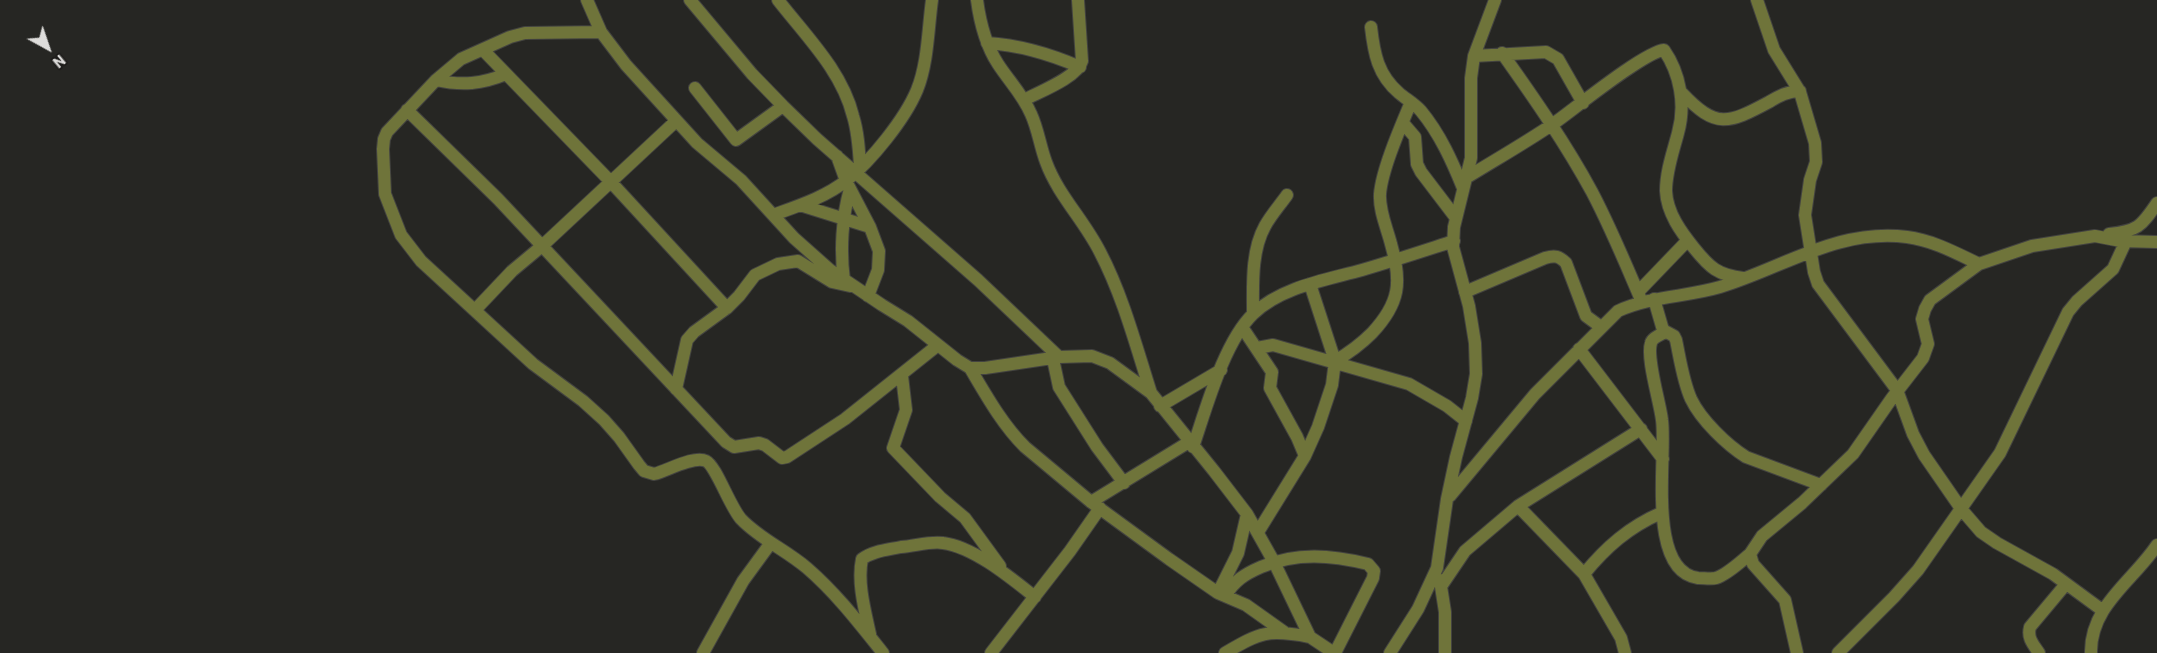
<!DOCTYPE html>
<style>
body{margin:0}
#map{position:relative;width:2157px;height:653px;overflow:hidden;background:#262623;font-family:Barlow,sans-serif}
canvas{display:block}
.north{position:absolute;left:18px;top:18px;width:60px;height:60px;-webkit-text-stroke:4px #1d1c1a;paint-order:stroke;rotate:140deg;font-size:16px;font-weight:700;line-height:24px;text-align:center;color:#dedddb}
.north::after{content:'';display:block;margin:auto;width:21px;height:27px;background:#dedddb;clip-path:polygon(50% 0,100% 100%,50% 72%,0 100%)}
</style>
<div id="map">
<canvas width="2157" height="653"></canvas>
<div class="north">N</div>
</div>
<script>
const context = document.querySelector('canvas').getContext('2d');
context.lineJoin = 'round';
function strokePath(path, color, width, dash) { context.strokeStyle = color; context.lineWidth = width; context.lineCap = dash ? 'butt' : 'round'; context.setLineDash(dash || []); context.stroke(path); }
const minor = new Path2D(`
 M 587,0 L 601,32 L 626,65 L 697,143 L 741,180 L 794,238 L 830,270 L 882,305 L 908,321 L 957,360 L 970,368 L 985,368 L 1059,357 L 1092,356 L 1110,363 L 1151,393 L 1214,471 L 1247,514 L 1274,562 L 1310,637 L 1334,653
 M 690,0 L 752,74 L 783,106 L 817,139 L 978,280 L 1059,357
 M 778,0 C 806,36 842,71 853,116 C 858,132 859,149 860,166
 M 977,0 C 980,23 985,44 998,64 C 1009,81 1023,95 1031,114 C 1038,129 1040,146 1046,162 C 1058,195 1084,220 1100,252 C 1123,296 1136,346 1151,393
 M 1757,0 L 1774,50 L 1800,92 L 1815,143 L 1816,162 L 1810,180 L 1805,215 L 1814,272 L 1818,284 L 1897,390 L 1913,434 L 1924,455 L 1962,510 L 1981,532 L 1997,543 L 2053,574 L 2102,610
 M 1371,27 C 1374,54 1378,75 1399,93 C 1406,99 1415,104 1421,111 C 1440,134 1452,161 1463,188
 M 601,32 L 525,33 L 510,37 L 461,59 L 436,80 L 387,132 L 384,139 L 383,149 L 385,194 L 401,235 L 421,261 L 533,364 L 583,401 L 604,420 L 619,437 L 639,465 L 644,471 L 654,474 C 667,471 694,455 706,461 C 716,466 730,507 741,519 C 760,539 786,550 807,568 C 836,593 859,623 883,653
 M 987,43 C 1020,45 1050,54 1080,67
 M 483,50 L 610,181 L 727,308
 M 1502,53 C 1534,98 1566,144 1592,192 C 1611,228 1626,265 1642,302
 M 1474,56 L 1546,52 L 1558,59 L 1583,103
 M 436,80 C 462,86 482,84 506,74
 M 695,88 L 736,140 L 783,106
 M 1682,93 C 1716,129 1728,124 1769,102 C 1779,96 1788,91 1800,91
 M 1024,100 C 1039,92 1078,77 1082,61 L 1078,0
 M 407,110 L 498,199 L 726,442 L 734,447 L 759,443 L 765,445 L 782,458 L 787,457 L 845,419 L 938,345
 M 1403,123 L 1415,137 L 1417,164 L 1421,172 L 1456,218
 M 837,156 L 846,181 L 870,227 L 879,251 L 878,270 L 868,296
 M 1466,178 C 1495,160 1525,143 1553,124 C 1573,110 1644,52 1664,50 C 1680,73 1686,105 1678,133 C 1673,152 1666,171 1666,191 C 1667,213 1681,232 1694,248 C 1710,268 1718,275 1743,278
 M 800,205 L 870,227
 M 773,215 C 798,206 826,197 847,180 C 871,161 905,119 917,90 C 928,63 928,29 932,0
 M 2109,234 C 2137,231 2141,227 2157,203
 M 844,280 C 840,251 842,217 850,189
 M 1465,292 L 1545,258 C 1555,255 1559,256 1566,263 L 1586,316 L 1601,327
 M 1638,292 L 1688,240
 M 1654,299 L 1663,330 L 1674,336 L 1676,340 C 1680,359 1683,381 1691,399 C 1701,420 1727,445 1746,457 L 1821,485
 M 476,309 L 512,271 L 542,246 L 676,121
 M 1253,313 C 1253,285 1251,251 1265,226 C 1271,215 1280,205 1287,195
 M 1242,327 L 1272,372 L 1270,388 L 1297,437 L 1305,456
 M 1665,332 C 1660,335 1652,338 1651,343 C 1646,358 1660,402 1662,420 C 1667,456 1646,571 1698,578 C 1704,578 1711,579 1716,578 C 1728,574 1740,562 1750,554
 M 1257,348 L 1273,345 L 1409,384 L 1447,406 L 1466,421
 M 1579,349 L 1663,459
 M 1053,359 L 1059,387 L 1097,447 L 1124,483
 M 1335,361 C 1349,353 1361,344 1372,333 C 1400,303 1402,282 1391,244 C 1387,228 1379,211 1380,194 C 1382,169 1401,126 1411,102
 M 970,368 C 986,395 1002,424 1025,447 L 1091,502 L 1169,559 L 1218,593 L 1246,605 L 1284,632
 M 902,376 L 906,410 L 893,448 L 940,497 L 965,518 L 1000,566
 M 676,389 L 687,340 L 694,332 L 727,308 L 739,296 L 755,275 L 778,264 L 798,261 L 832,282 L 850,286
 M 1160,406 L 1221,370
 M 1193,447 C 1206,409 1224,342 1253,314 C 1281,287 1326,280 1362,270 C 1393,261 1423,251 1454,241
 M 1450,496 L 1535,394 L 1618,311 C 1651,296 1686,297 1720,287 C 1783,268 1838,228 1907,237 C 1932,240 1956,253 1979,264
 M 1091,502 L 1189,442
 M 1518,506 L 1584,574 L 1621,638 L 1625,653
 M 1258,532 L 1305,456 L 1318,427 L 1332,385 L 1335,361 L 1310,284
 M 1584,574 C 1606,547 1629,527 1661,513
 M 1440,580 L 1445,612 L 1445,653
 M 1442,585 L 1465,551 L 1518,506 L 1641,429
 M 1218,593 L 1238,553 L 1247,514
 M 1225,596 C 1235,580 1245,574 1261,567 C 1297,552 1331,555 1368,564 L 1374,571 L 1373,578 L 1335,653
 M 870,634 C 865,611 857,582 862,559 C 873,551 887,550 901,547 C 915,546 930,541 943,543 C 974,547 1011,578 1035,597
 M 703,653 L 743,581 L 770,544
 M 991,653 L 1070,551 L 1100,508
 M 1225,653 C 1261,632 1268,629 1310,637
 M 1390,653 L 1418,609 L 1437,568 L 1447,499 L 1456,457 L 1472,398 L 1476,374 L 1475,343 L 1469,306 L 1453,247 L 1454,227 L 1471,158 L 1471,78 L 1474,56 L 1495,0
 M 1797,653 L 1785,600 L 1753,564 L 1750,554 L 1762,536 L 1802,503 L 1853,454 L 1892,398 L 1923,358 L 1928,344 L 1922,319 L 1925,309 L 1930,300 L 1979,264 L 2032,246 L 2095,236 L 2121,241 L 2157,242
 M 1838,653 L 1894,597 L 1918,570 L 2000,453 L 2068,312 L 2077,301 L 2113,269 L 2126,241
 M 2039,653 C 2033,644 2027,638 2030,627 L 2066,584
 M 2091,653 C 2090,606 2133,581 2157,545`);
strokePath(minor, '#434340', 14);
strokePath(minor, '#6f743a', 12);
</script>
